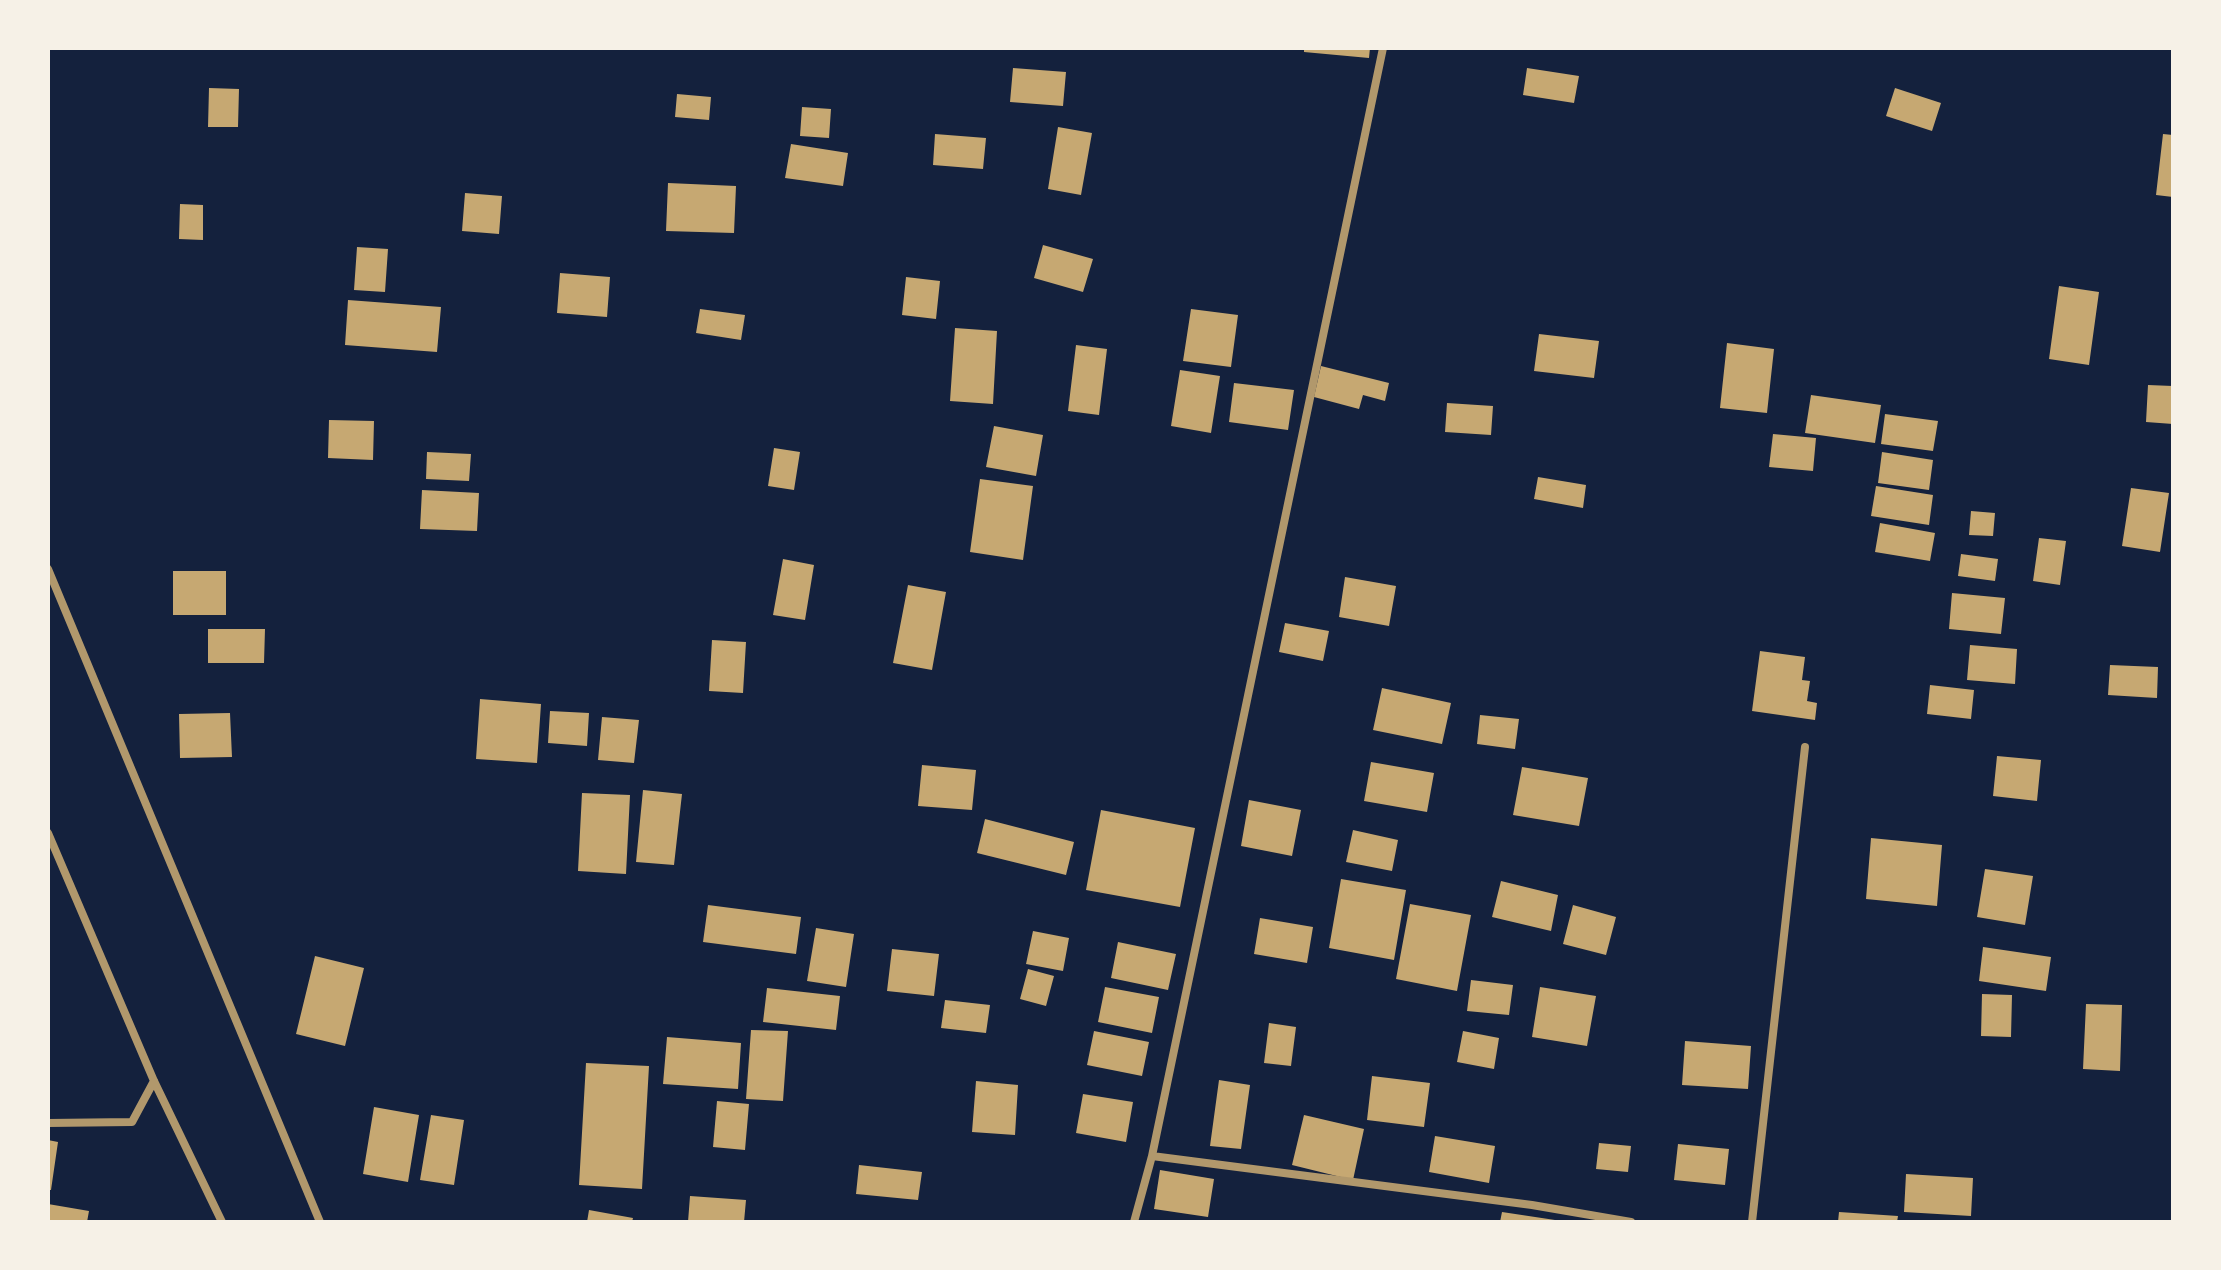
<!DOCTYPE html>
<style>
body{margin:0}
#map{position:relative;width:2221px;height:1270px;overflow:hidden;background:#14213d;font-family:"Fira Sans Condensed",sans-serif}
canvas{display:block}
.frame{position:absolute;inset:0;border:50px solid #f6f1e7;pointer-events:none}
</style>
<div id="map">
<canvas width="2221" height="1270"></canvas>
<div class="frame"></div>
</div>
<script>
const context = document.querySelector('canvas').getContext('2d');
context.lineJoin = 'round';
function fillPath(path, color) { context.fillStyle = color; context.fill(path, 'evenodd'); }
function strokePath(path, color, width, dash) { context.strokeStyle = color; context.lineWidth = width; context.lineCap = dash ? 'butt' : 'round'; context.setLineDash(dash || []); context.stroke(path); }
fillPath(new Path2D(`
 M 1304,48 L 1370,48 L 1369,58 L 1304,52 Z
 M 1013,68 L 1066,72 L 1063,106 L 1010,102 Z
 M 1527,68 L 1579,76 L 1574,103 L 1523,95 Z
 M 209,88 L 239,89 L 238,127 L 208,127 Z
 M 1895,88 L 1941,103 L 1932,131 L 1886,116 Z
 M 677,94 L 711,97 L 709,120 L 675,117 Z
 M 802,107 L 831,109 L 829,138 L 800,136 Z
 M 1058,127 L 1092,133 L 1081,195 L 1048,189 Z
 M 935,134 L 986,138 L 983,169 L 933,165 Z
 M 2163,134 L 2173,135 L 2173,197 L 2156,195 Z
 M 791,144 L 848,153 L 843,186 L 785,178 Z
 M 668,183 L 736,186 L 734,233 L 666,231 Z
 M 465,193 L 502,196 L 499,234 L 462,231 Z
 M 180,204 L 203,205 L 203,240 L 179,239 Z
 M 1043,245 L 1093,259 L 1083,292 L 1034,278 Z
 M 357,247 L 388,249 L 385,292 L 354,290 Z
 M 560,273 L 610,277 L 607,317 L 557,313 Z
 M 906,277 L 940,281 L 936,319 L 902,315 Z
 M 2059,286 L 2099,292 L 2089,365 L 2049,359 Z
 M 348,300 L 441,307 L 437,352 L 345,345 Z
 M 700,309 L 745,315 L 741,340 L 696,333 Z
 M 1191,309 L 1238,315 L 1231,367 L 1183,361 Z
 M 955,328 L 997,331 L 993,404 L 950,401 Z
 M 1539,334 L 1599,341 L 1594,378 L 1534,371 Z
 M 1727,343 L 1774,349 L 1767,413 L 1720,408 Z
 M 1076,345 L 1107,349 L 1099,415 L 1068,411 Z
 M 1321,366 L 1389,383 L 1385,401 L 1363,395 L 1359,409 L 1314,397 Z
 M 1180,370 L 1220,376 L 1211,433 L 1171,426 Z
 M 1234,383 L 1294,390 L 1288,430 L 1229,422 Z
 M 2148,385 L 2173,386 L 2173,424 L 2146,422 Z
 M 1811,395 L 1881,405 L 1875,443 L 1805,433 Z
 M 1447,403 L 1493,406 L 1491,435 L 1445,432 Z
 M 1885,414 L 1938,421 L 1933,451 L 1881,444 Z
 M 329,420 L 374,421 L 373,460 L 328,458 Z
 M 994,426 L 1043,435 L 1036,476 L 986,467 Z
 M 1773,434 L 1816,438 L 1813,471 L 1769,467 Z
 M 774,448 L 800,452 L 794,490 L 768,486 Z
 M 427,452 L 471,454 L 469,481 L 426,479 Z
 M 1882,452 L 1933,460 L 1929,490 L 1878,483 Z
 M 1538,477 L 1586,485 L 1583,508 L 1534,499 Z
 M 980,479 L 1033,486 L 1023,560 L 970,552 Z
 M 1876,486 L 1933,495 L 1929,525 L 1871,516 Z
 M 2131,488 L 2169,493 L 2160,552 L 2122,546 Z
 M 422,490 L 479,493 L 477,531 L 420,529 Z
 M 1971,511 L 1995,513 L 1993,536 L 1969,535 Z
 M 1880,523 L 1935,533 L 1930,561 L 1875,552 Z
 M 2039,538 L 2066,541 L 2060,585 L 2033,581 Z
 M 1961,554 L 1998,559 L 1995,581 L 1958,576 Z
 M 783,559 L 814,565 L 805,620 L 773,615 Z
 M 173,571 L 226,571 L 226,615 L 173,615 Z
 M 1345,577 L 1396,586 L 1389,626 L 1339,617 Z
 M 908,585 L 946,592 L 932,670 L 893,663 Z
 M 1952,593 L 2005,598 L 2001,634 L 1949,629 Z
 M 1285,623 L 1329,631 L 1323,661 L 1279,652 Z
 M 208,629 L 265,629 L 264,663 L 208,663 Z
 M 712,640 L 746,642 L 743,693 L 709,691 Z
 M 1970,645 L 2017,649 L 2015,684 L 1967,680 Z
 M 1760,651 L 1805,657 L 1802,680 L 1810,681 L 1807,701 L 1817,703 L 1815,720 L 1752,711 Z
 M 2110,665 L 2158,667 L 2157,698 L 2108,695 Z
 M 1930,685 L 1974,690 L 1971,719 L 1927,714 Z
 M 1382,688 L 1451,703 L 1442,744 L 1373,730 Z
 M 480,699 L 541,704 L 537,763 L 476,759 Z
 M 550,711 L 589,713 L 587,746 L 548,743 Z
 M 230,713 L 232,757 L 180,758 L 179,714 Z
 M 1480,715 L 1519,719 L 1515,749 L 1477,744 Z
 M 602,717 L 639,720 L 634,763 L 598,760 Z
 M 1997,756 L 2041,760 L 2037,801 L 1993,796 Z
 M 1371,762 L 1434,773 L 1427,812 L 1364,801 Z
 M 922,765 L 976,770 L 972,810 L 918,806 Z
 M 1522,767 L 1588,778 L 1579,826 L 1513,815 Z
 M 643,790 L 682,794 L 674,865 L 636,862 Z
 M 582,793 L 630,795 L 626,874 L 578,871 Z
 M 1249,800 L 1301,810 L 1292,856 L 1241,846 Z
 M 1101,810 L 1195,828 L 1180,907 L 1086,890 Z
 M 985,819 L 1074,842 L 1066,875 L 977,853 Z
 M 1353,830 L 1398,840 L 1392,871 L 1346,862 Z
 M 1871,838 L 1942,845 L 1937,906 L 1866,899 Z
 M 1985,869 L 2033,876 L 2025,925 L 1977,917 Z
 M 1341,879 L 1406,890 L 1394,960 L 1329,948 Z
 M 1501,881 L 1558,895 L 1551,931 L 1492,917 Z
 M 1410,904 L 1471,915 L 1457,991 L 1396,979 Z
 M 708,905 L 801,917 L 796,954 L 703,942 Z
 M 1573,905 L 1616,917 L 1606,955 L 1563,944 Z
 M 1260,918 L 1313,927 L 1307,963 L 1254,954 Z
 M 816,928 L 854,934 L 846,987 L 807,981 Z
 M 1033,931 L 1069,938 L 1063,971 L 1026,964 Z
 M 1118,942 L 1176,954 L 1168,990 L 1111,978 Z
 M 1983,947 L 2051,957 L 2046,991 L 1979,981 Z
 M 892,949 L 939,954 L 934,996 L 887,991 Z
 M 315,956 L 364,968 L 345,1046 L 296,1034 Z
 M 1028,969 L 1054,976 L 1046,1006 L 1020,999 Z
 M 1471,980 L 1513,985 L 1509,1015 L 1467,1011 Z
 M 1105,987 L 1159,997 L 1152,1033 L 1098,1022 Z
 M 1540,987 L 1596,996 L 1587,1046 L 1532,1037 Z
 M 767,988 L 840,996 L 836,1030 L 763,1022 Z
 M 1982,994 L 2012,995 L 2011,1037 L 1981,1036 Z
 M 945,1000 L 990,1005 L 986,1033 L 941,1028 Z
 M 2086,1004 L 2122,1005 L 2120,1071 L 2083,1069 Z
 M 1269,1023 L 1296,1027 L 1291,1066 L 1264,1063 Z
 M 751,1030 L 788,1031 L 783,1101 L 746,1099 Z
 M 1094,1031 L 1149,1042 L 1142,1076 L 1087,1065 Z
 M 1463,1031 L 1499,1038 L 1494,1069 L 1457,1062 Z
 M 667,1037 L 741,1043 L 738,1089 L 663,1084 Z
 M 1685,1041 L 1751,1046 L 1748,1089 L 1682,1085 Z
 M 586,1063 L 649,1066 L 642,1189 L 579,1185 Z
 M 1372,1076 L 1430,1083 L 1424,1127 L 1367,1120 Z
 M 1219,1080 L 1250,1085 L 1241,1149 L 1210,1146 Z
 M 976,1081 L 1018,1085 L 1015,1135 L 972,1132 Z
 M 1083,1094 L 1133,1102 L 1126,1142 L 1076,1133 Z
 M 717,1101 L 749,1104 L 745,1150 L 713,1147 Z
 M 374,1107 L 419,1115 L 408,1182 L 363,1174 Z
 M 431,1115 L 464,1120 L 454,1185 L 420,1180 Z
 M 1304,1115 L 1364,1129 L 1353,1180 L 1292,1165 Z
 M 1435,1136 L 1495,1146 L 1489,1183 L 1429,1172 Z
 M 48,1140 L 58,1142 L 51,1190 L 48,1190 Z
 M 1599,1143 L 1631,1146 L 1628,1172 L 1596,1169 Z
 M 1678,1144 L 1729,1149 L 1725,1185 L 1674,1180 Z
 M 859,1165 L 922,1172 L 918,1200 L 856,1194 Z
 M 1160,1170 L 1214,1179 L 1208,1217 L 1154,1209 Z
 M 1906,1174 L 1973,1178 L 1971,1216 L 1904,1212 Z
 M 690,1196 L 746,1200 L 744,1222 L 688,1222 Z
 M 48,1204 L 89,1211 L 87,1222 L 48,1222 Z
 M 589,1210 L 633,1218 L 632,1222 L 587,1222 Z
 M 1502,1212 L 1555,1220 L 1555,1222 L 1500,1222 Z
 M 1839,1212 L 1898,1216 L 1897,1222 L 1838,1222 Z`), '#c6a872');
strokePath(new Path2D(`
 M 48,569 L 320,1222
 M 48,833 L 154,1081 L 222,1222
 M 48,1123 L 132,1122 L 154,1081
 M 1152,1156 L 1532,1205 L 1631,1222
 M 1134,1222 L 1152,1156 L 1383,48
 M 1752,1222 L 1805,747`), '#b1986c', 8);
</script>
